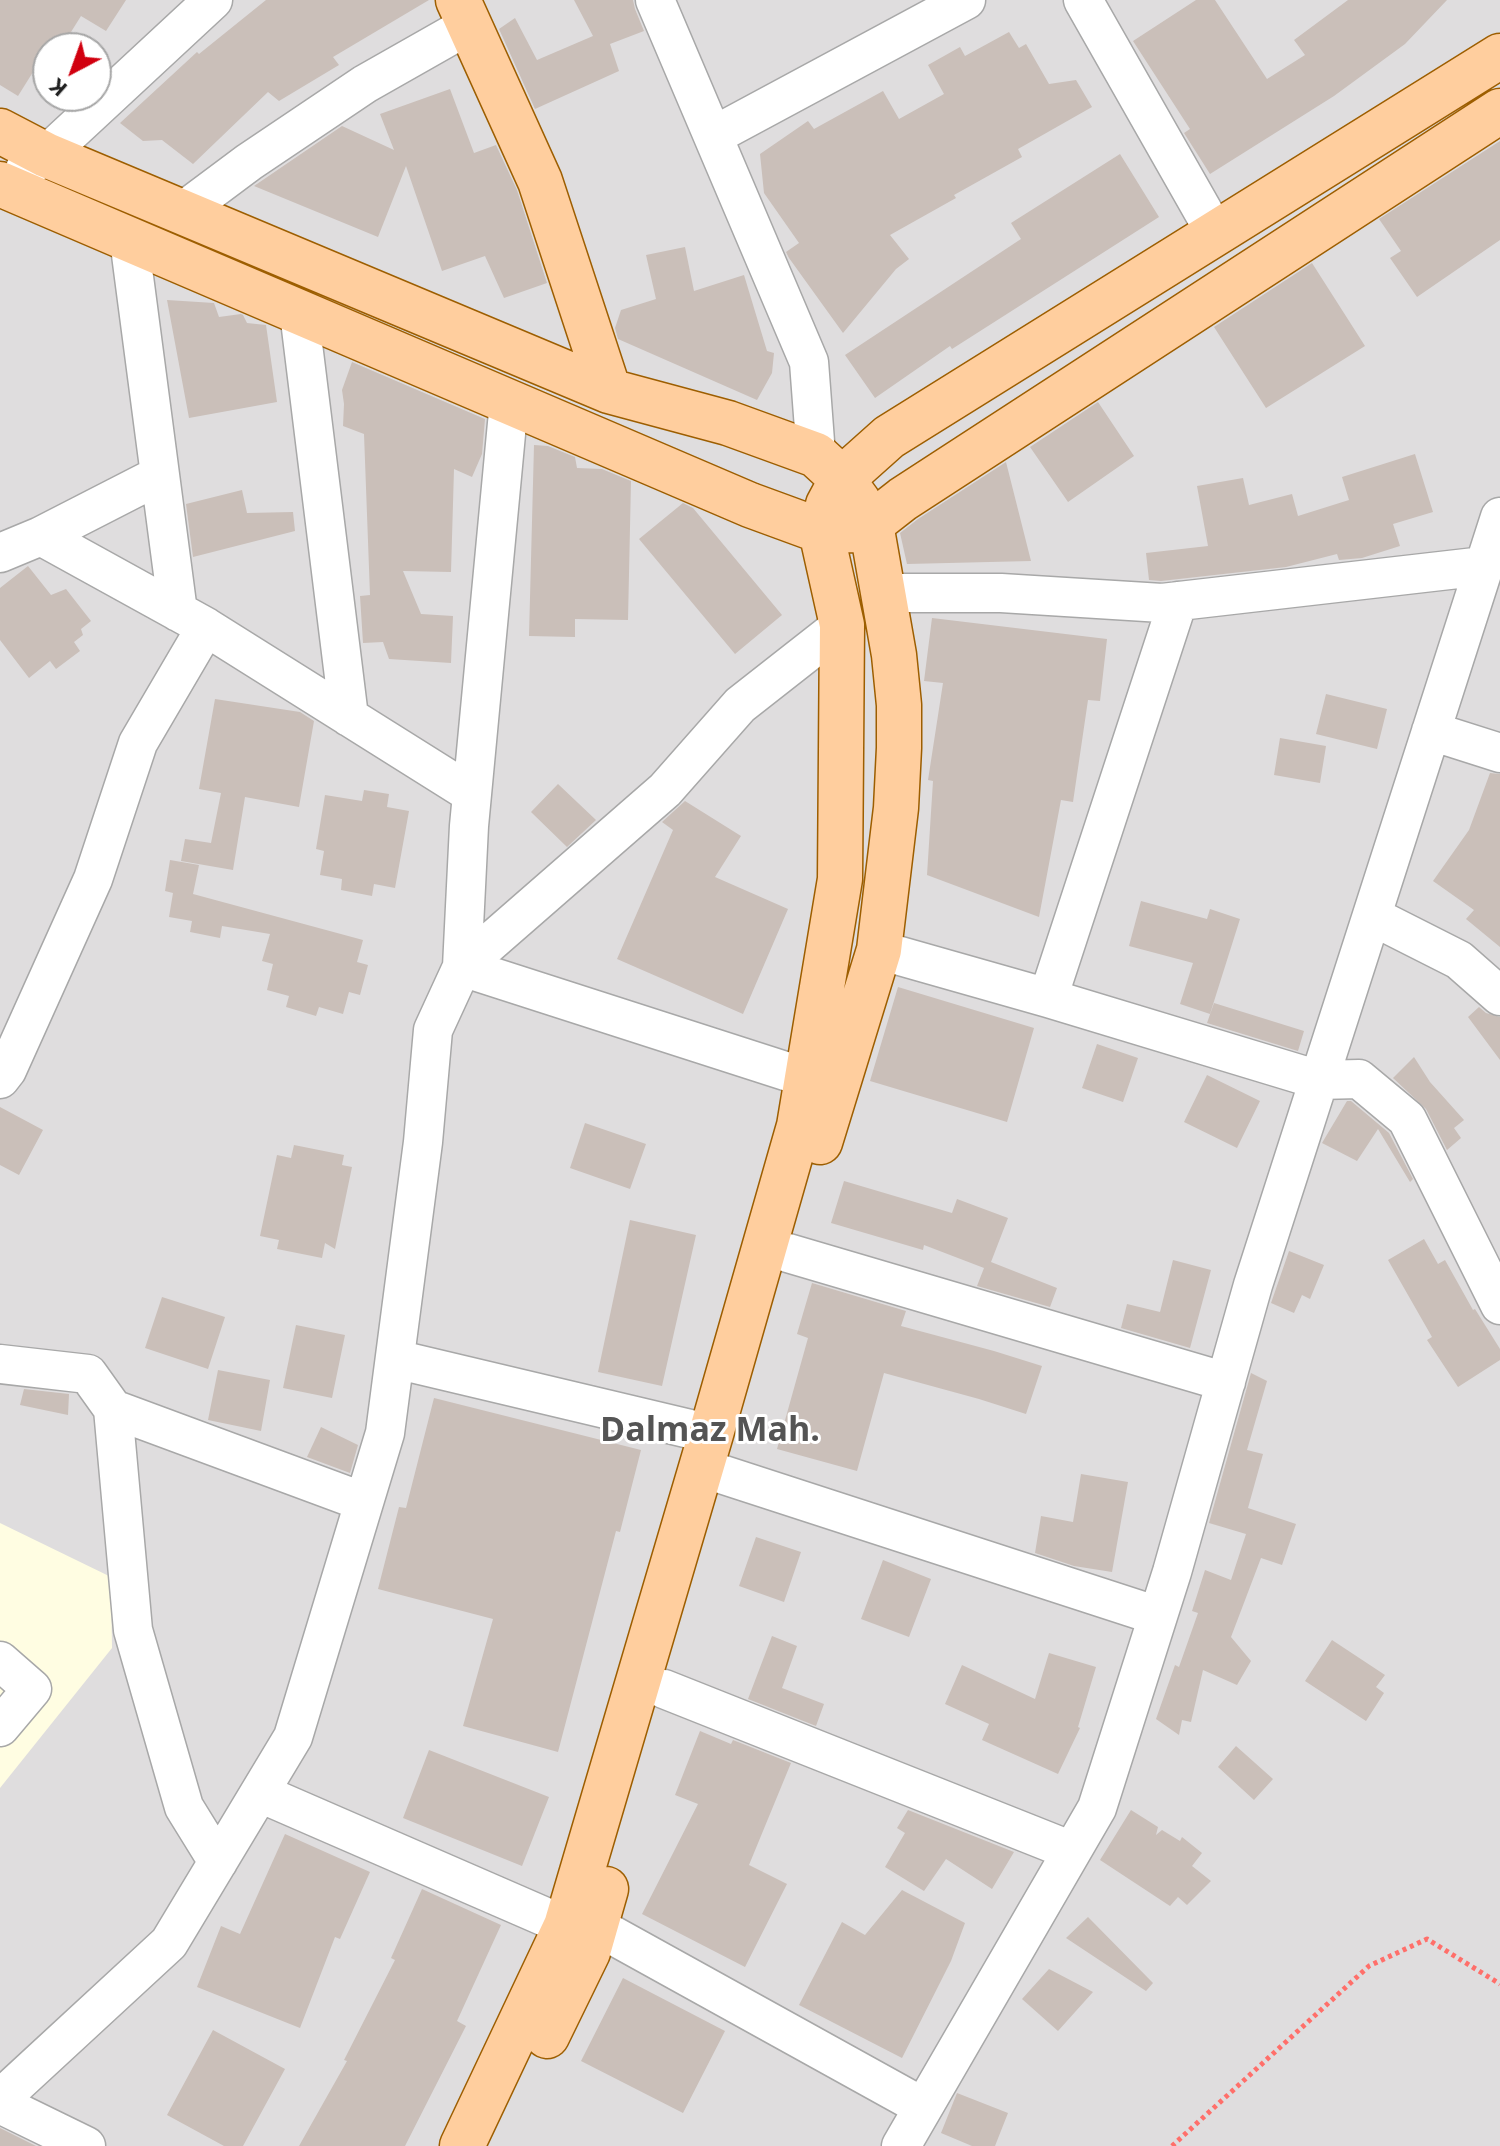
<!DOCTYPE html>
<style>
body{margin:0}
#map{position:relative;width:1500px;height:2146px;overflow:hidden;background:#f1ede7;font-family:"Open Sans",sans-serif}
canvas{display:block}
.north{position:absolute;left:32px;top:32px;width:80px;height:80px;box-sizing:border-box;background:#fff;border:2px solid #a6a6a6;border-radius:50%;rotate:221deg;font-size:22px;font-weight:700;line-height:32px;text-align:center;color:#212121}
.north::after{content:'';display:block;margin:auto;width:28px;height:36px;background:#d1000f;clip-path:polygon(50% 0,100% 100%,50% 72%,0 100%)}
</style>
<div id="map">
<canvas width="1500" height="2146"></canvas>
<div class="north">K</div>
</div>
<script>
const context = document.querySelector('canvas').getContext('2d');
context.lineJoin = 'round';
function fillPath(path, color) { context.fillStyle = color; context.fill(path, 'evenodd'); }
function strokePath(path, color, width, dash) { context.strokeStyle = color; context.lineWidth = width; context.lineCap = dash ? 'butt' : 'round'; context.setLineDash(dash || []); context.stroke(path); }
function label(font, color, halo, rows, align = 'center') {
  context.font = font + ' "Open Sans",sans-serif'; context.lineWidth = 6; context.setLineDash([]); context.textBaseline = 'middle'; context.strokeStyle = halo; context.fillStyle = color; for (const [text, x, y, turn = 0] of rows) {
    context.save(); context.translate(x, y); context.rotate((+turn || 0) * Math.PI / 180); context.textAlign = isNaN(turn) ? turn : align; if (halo) context.strokeText(text, 0, 0); context.fillText(text, 0, 0); context.restore();
  }
}
fillPath(new Path2D(`
 M 0,0 L 1500,0 L 1500,2146 L 0,2146 ZM 48,48 L 96,48 L 96,96 L 48,96 Z`), '#dfddde');
fillPath(new Path2D(`
 M 0,1523 L 111,1577 L 112,1648 L 0,1788 Z`), '#fffde2');
fillPath(new Path2D(`
 M 0,0 L 126,0 L 106,31 L 81,16 L 61,48 L 48,48 L 18,96 L 0,85 Z
 M 266,0 L 429,0 L 333,57 L 339,65 L 279,101 L 268,92 L 193,164 L 162,140 L 143,141 L 120,123 L 197,52 L 199,54 Z
 M 574,0 L 633,0 L 635,9 L 644,31 L 610,44 L 619,71 L 535,109 L 499,29 L 515,18 L 537,60 L 593,36 Z
 M 1196,0 L 1215,0 L 1267,79 L 1305,55 L 1294,40 L 1348,0 L 1447,0 L 1405,44 L 1334,96 L 1210,174 L 1184,133 L 1190,129 L 1133,41 Z
 M 1009,32 L 1019,48 L 1026,44 L 1049,84 L 1076,80 L 1092,107 L 1018,149 L 1022,157 L 954,195 L 956,198 L 890,235 L 909,259 L 896,269 L 843,333 L 789,258 L 786,252 L 799,243 L 764,193 L 760,154 L 808,121 L 814,129 L 883,91 L 899,119 L 944,94 L 928,65 L 960,47 L 965,56 Z
 M 450,89 L 474,153 L 496,145 L 517,190 L 547,283 L 504,298 L 485,256 L 442,271 L 406,166 L 378,237 L 254,186 L 342,126 L 394,150 L 380,114 Z
 M 1500,141 L 1500,240 L 1417,297 L 1390,258 L 1401,251 L 1379,219 Z
 M 1120,154 L 1159,217 L 952,349 L 950,346 L 875,398 L 845,355 L 1021,239 L 1011,223 Z
 M 685,247 L 694,291 L 744,275 L 767,351 L 774,353 L 772,373 L 757,400 L 618,339 L 615,328 L 621,310 L 656,299 L 646,255 Z
 M 1312,263 L 1365,346 L 1266,408 L 1214,327 Z
 M 167,300 L 214,303 L 219,317 L 241,314 L 243,315 L 247,323 L 266,325 L 277,402 L 189,418 Z
 M 352,362 L 485,419 L 482,454 L 472,477 L 454,469 L 451,572 L 403,571 L 421,614 L 453,616 L 451,663 L 389,659 L 383,642 L 363,643 L 360,596 L 370,595 L 364,434 L 343,426 L 344,404 L 342,390 Z
 M 1098,402 L 1134,456 L 1068,502 L 1030,447 Z
 M 534,445 L 548,446 L 575,457 L 577,468 L 602,469 L 631,481 L 628,620 L 575,619 L 575,637 L 529,636 Z
 M 1415,454 L 1433,512 L 1393,524 L 1400,546 L 1362,558 L 1339,560 L 1337,554 L 1286,567 L 1161,581 L 1149,580 L 1146,553 L 1208,546 L 1197,486 L 1243,478 L 1249,505 L 1292,494 L 1298,516 L 1349,500 L 1342,477 Z
 M 1006,462 L 1031,561 L 907,564 L 900,533 L 918,519 Z
 M 242,490 L 247,513 L 293,512 L 295,531 L 193,557 L 186,504 Z
 M 683,503 L 693,508 L 782,615 L 735,654 L 639,539 Z
 M 28,566 L 51,595 L 66,589 L 91,621 L 81,629 L 83,635 L 74,642 L 80,651 L 56,669 L 50,661 L 29,678 L 0,640 L 0,588 Z
 M 932,618 L 1107,639 L 1100,701 L 1088,700 L 1073,802 L 1061,800 L 1039,917 L 927,875 L 933,781 L 928,780 L 943,683 L 924,681 Z
 M 1326,694 L 1387,709 L 1377,749 L 1316,734 Z
 M 215,699 L 300,712 L 314,721 L 299,807 L 245,797 L 233,870 L 181,861 L 185,839 L 211,843 L 221,793 L 199,789 Z
 M 1280,738 L 1326,746 L 1320,783 L 1274,775 Z
 M 1490,773 L 1500,774 L 1500,947 L 1466,919 L 1474,910 L 1433,881 L 1469,830 Z
 M 558,784 L 596,820 L 567,847 L 531,812 Z
 M 364,790 L 389,794 L 387,807 L 409,811 L 395,888 L 374,884 L 372,896 L 341,890 L 342,879 L 320,875 L 324,851 L 316,849 L 325,795 L 362,801 Z
 M 685,801 L 741,836 L 715,877 L 788,909 L 743,1014 L 617,959 L 673,830 L 662,822 Z
 M 170,860 L 199,865 L 193,894 L 363,940 L 357,962 L 368,965 L 360,995 L 349,992 L 343,1014 L 319,1007 L 316,1016 L 286,1007 L 289,996 L 267,990 L 273,964 L 262,961 L 270,934 L 222,926 L 220,938 L 190,932 L 192,921 L 169,917 L 173,893 L 165,891 Z
 M 1141,901 L 1207,919 L 1210,909 L 1240,919 L 1210,1014 L 1180,1004 L 1193,963 L 1129,946 Z
 M 898,987 L 1034,1028 L 1007,1122 L 870,1081 Z
 M 1214,1003 L 1304,1031 L 1298,1051 L 1207,1023 Z
 M 1479,1007 L 1486,1013 L 1500,1017 L 1500,1060 L 1468,1017 Z
 M 1097,1044 L 1138,1058 L 1123,1102 L 1082,1088 Z
 M 1414,1057 L 1430,1082 L 1464,1120 L 1454,1128 L 1461,1138 L 1447,1150 L 1426,1109 L 1393,1078 Z
 M 1207,1075 L 1260,1101 L 1237,1148 L 1184,1122 Z
 M 1347,1101 L 1351,1101 L 1389,1133 L 1413,1179 L 1410,1182 L 1378,1129 L 1357,1161 L 1322,1143 Z
 M 0,1107 L 43,1130 L 19,1175 L 0,1165 Z
 M 585,1123 L 646,1144 L 630,1189 L 570,1168 Z
 M 294,1145 L 344,1155 L 342,1165 L 352,1167 L 335,1249 L 325,1243 L 322,1258 L 277,1249 L 279,1240 L 260,1236 L 277,1155 L 291,1158 Z
 M 844,1181 L 952,1213 L 957,1199 L 1008,1218 L 991,1262 L 1057,1288 L 1050,1307 L 977,1286 L 984,1268 L 924,1245 L 923,1250 L 831,1223 Z
 M 630,1220 L 696,1235 L 662,1386 L 598,1372 Z
 M 1424,1239 L 1438,1264 L 1445,1260 L 1473,1310 L 1475,1309 L 1500,1349 L 1500,1360 L 1458,1387 L 1427,1340 L 1432,1337 L 1388,1260 Z
 M 1289,1251 L 1324,1265 L 1310,1299 L 1302,1295 L 1294,1313 L 1271,1303 Z
 M 1173,1260 L 1211,1270 L 1190,1348 L 1121,1328 L 1127,1304 L 1160,1312 Z
 M 812,1283 L 906,1311 L 901,1326 L 994,1351 L 1042,1366 L 1026,1414 L 979,1399 L 884,1373 L 857,1471 L 777,1449 L 808,1338 L 797,1334 Z
 M 162,1297 L 225,1317 L 208,1369 L 145,1348 Z
 M 296,1325 L 345,1335 L 332,1398 L 283,1388 Z
 M 218,1370 L 270,1380 L 261,1431 L 208,1420 Z
 M 1251,1373 L 1267,1381 L 1247,1450 L 1263,1454 L 1248,1508 L 1296,1524 L 1282,1565 L 1261,1558 L 1231,1637 L 1251,1661 L 1237,1685 L 1203,1670 L 1191,1722 L 1182,1720 L 1179,1735 L 1156,1719 L 1175,1665 L 1179,1667 L 1198,1613 L 1192,1611 L 1205,1570 L 1231,1580 L 1246,1534 L 1209,1523 Z
 M 24,1389 L 69,1394 L 68,1415 L 20,1405 Z
 M 434,1398 L 641,1450 L 620,1532 L 616,1531 L 558,1752 L 463,1726 L 493,1619 L 378,1589 L 399,1507 L 406,1508 Z
 M 321,1427 L 358,1445 L 350,1473 L 307,1457 Z
 M 1081,1474 L 1128,1482 L 1112,1572 L 1074,1566 L 1035,1553 L 1041,1516 L 1073,1522 Z
 M 756,1537 L 801,1552 L 784,1602 L 739,1586 Z
 M 883,1560 L 931,1579 L 909,1637 L 861,1619 Z
 M 772,1636 L 797,1646 L 782,1688 L 824,1704 L 816,1726 L 748,1699 Z
 M 1332,1640 L 1385,1675 L 1376,1687 L 1384,1693 L 1366,1721 L 1305,1681 Z
 M 1049,1653 L 1096,1667 L 1078,1727 L 1080,1728 L 1058,1774 L 982,1740 L 989,1724 L 945,1704 L 962,1665 L 1035,1699 Z
 M 700,1731 L 731,1744 L 733,1740 L 791,1763 L 749,1865 L 787,1884 L 745,1967 L 642,1914 L 698,1804 L 675,1795 Z
 M 1236,1746 L 1273,1779 L 1254,1800 L 1218,1767 Z
 M 429,1750 L 549,1797 L 522,1866 L 403,1818 Z
 M 908,1810 L 1014,1852 L 992,1889 L 946,1859 L 924,1891 L 885,1867 L 905,1833 L 897,1828 Z
 M 1131,1810 L 1158,1827 L 1156,1835 L 1162,1830 L 1180,1841 L 1182,1837 L 1202,1853 L 1192,1866 L 1211,1881 L 1187,1905 L 1178,1897 L 1170,1906 L 1100,1860 Z
 M 285,1834 L 370,1872 L 340,1939 L 335,1937 L 300,2028 L 197,1987 L 221,1926 L 240,1934 Z
 M 422,1889 L 501,1925 L 457,2021 L 466,2026 L 405,2146 L 299,2146 L 347,2061 L 344,2060 L 395,1960 L 391,1958 Z
 M 902,1890 L 965,1923 L 951,1961 L 902,2058 L 799,2005 L 842,1922 L 865,1935 Z
 M 1088,1917 L 1153,1983 L 1146,1991 L 1066,1938 Z
 M 1049,1969 L 1093,1992 L 1058,2031 L 1022,1999 Z
 M 623,1978 L 725,2031 L 683,2113 L 581,2061 Z
 M 213,2030 L 285,2069 L 243,2146 L 224,2146 L 167,2115 Z
 M 957,2093 L 1008,2113 L 995,2146 L 972,2146 L 941,2133 Z
 M 0,2128 L 36,2146 L 0,2146 Z`), '#cabfb9');
const minor = new Path2D(`
 M 655,0 L 809,362 L 816,455
 M 1083,0 L 1216,234
 M 713,136 L 966,0
 M 25,169 L 46,155 L 213,0
 M 182,212 L 249,162 L 365,84 L 469,25
 M 129,239 L 178,612
 M 299,312 L 349,717
 M 509,402 L 469,826 L 462,967 L 807,1078
 M 41,536 L 160,475
 M 0,553 L 41,536 L 206,627 L 472,794
 M 885,593 L 1001,593 L 1162,603 L 1484,566
 M 1431,731 L 1500,753
 M 1372,916 L 1459,960 L 1500,996
 M 879,950 L 1048,998 L 1319,1080 L 1359,1079 L 1407,1119 L 1500,1305
 M 1048,998 L 1178,601
 M 0,1079 L 7,1070 L 93,879 L 138,743 L 206,627
 M 788,1253 L 1226,1382
 M 395,1359 L 711,1434
 M 0,1364 L 88,1374 L 113,1409 L 364,1502
 M 113,1409 L 133,1630 L 184,1807 L 218,1862
 M 724,1475 L 1158,1616
 M 0,1661 L 32,1689 L 0,1727
 M 664,1689 L 1072,1851
 M 260,1793 L 566,1926
 M 596,1926 L 923,2107
 M 0,2099 L 169,1943 L 293,1737 L 385,1433 L 423,1142 L 433,1030 L 462,967 L 665,790 L 740,705 L 842,625
 M 0,2104 L 86,2146
 M 901,2146 L 1097,1808 L 1172,1572 L 1253,1285 L 1500,517`);
const major = new Path2D(`
 M 458,0 L 540,181 L 609,391
 M 0,131 L 46,155 L 609,391 L 728,423 L 816,455 L 842,479 L 858,501 L 871,524 L 854,530 L 821,531 L 750,505 L 0,184
 M 820,1142 L 879,950 L 896,808 L 899,748 L 899,705 L 894,655 L 871,524 L 903,499 L 1500,111
 M 547,2036 L 588,1952 L 606,1889
 M 462,2146 L 566,1926 L 711,1434 L 799,1126 L 840,879 L 842,625 L 821,531 L 828,505 L 842,479 L 889,437 L 1500,56`);
strokePath(minor, '#a8a8a8', 41);
strokePath(major, '#9d5e00', 47);
strokePath(new Path2D(`
 M 1172,2146 L 1369,1966 L 1427,1939 L 1500,1984`), '#ff6f6a', 5, [4, 4]);
strokePath(minor, '#fff', 38);
strokePath(major, '#ffce9e', 44);
label('bold 34px', '#545454', '#fff', [
 ["Dalmaz Mah.",710,1431]
]);
</script>
